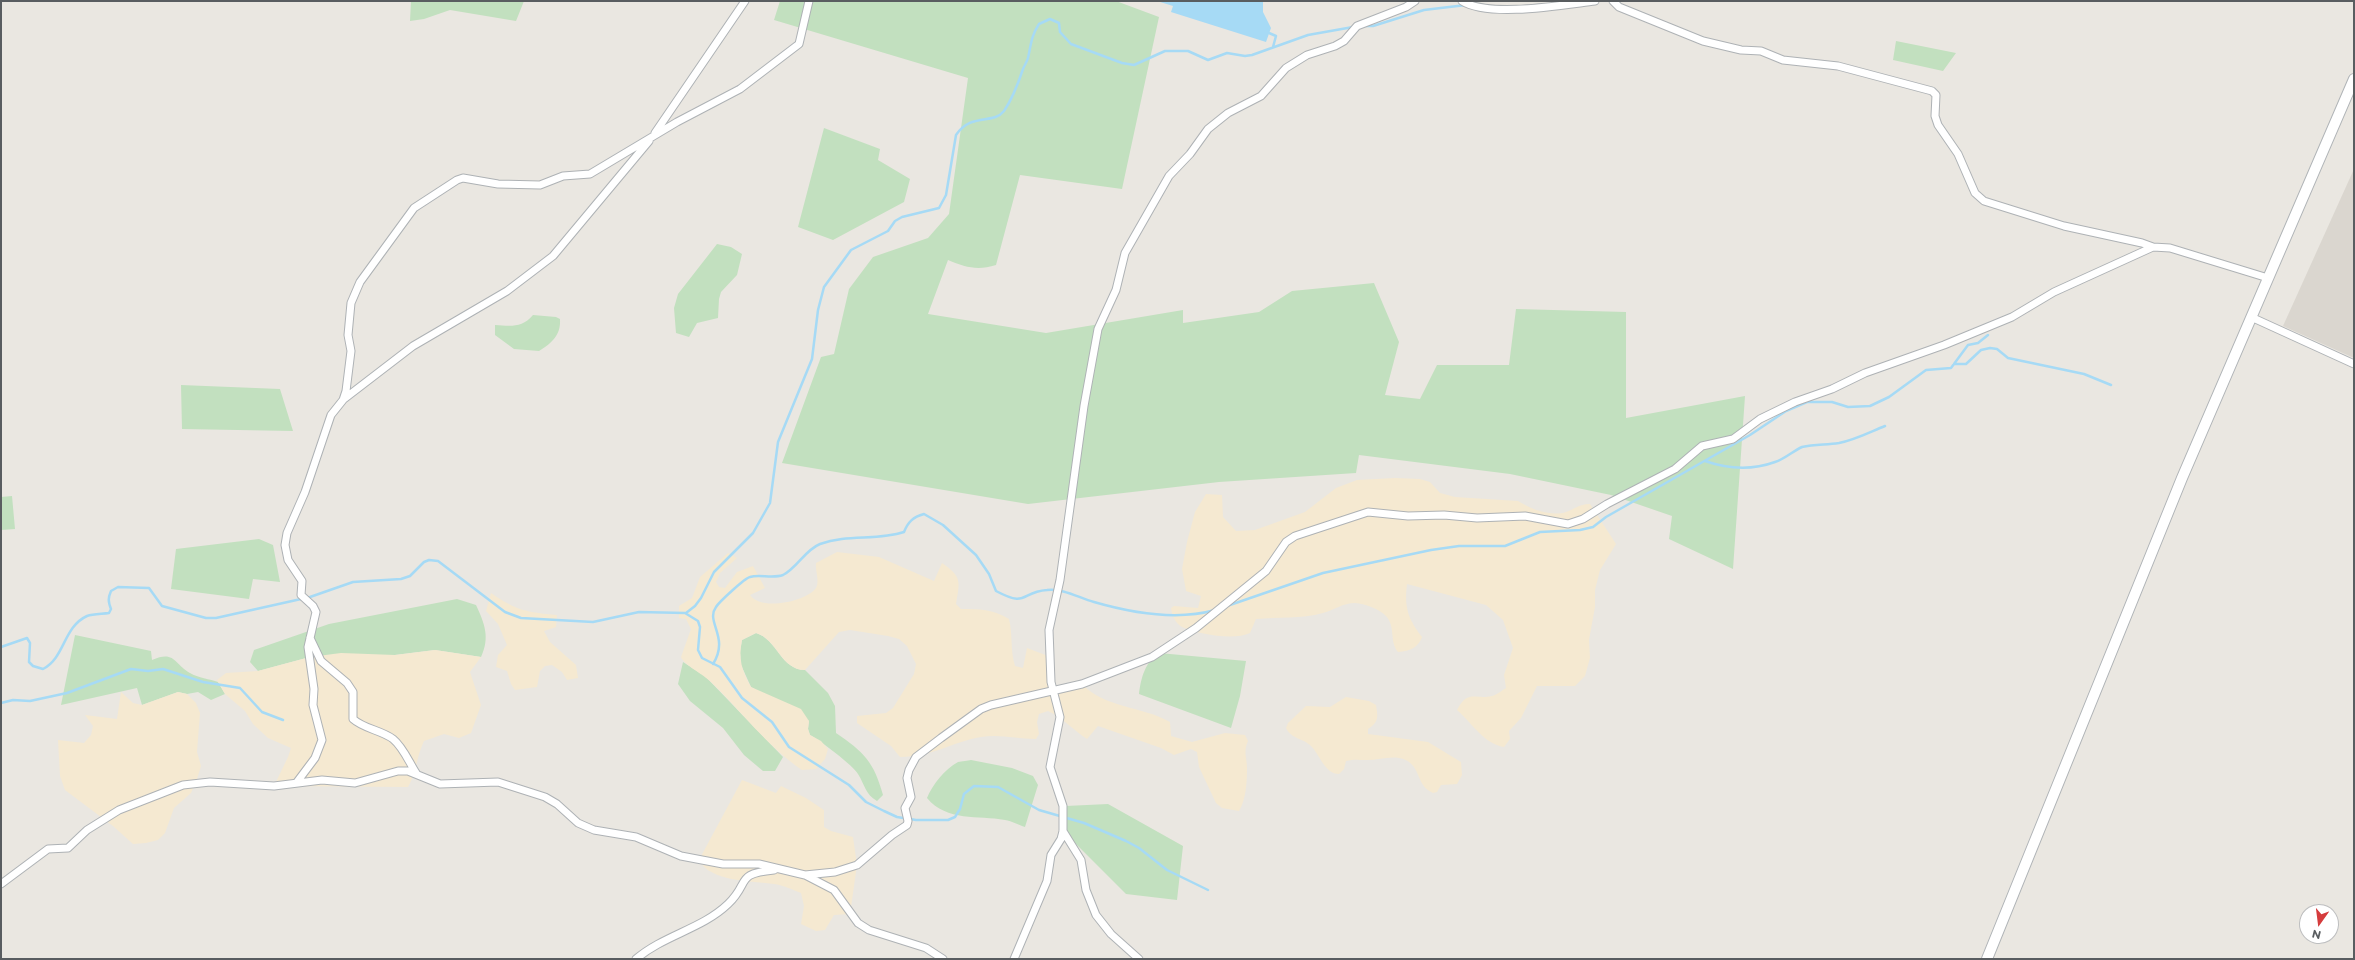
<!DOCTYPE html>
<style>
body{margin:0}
#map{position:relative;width:2355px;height:960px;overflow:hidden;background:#eae7e1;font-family:Montserrat,sans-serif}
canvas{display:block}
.frame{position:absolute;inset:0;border:2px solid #595d60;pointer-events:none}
.north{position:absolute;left:2299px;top:904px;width:40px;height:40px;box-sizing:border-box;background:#fff;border:1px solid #bdbebf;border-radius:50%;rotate:194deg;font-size:11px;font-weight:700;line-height:16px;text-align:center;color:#595d60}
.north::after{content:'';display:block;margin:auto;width:14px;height:18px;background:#d53c3d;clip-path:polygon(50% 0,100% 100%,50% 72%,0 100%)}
</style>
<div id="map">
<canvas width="2355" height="960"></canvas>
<div class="frame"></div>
<div class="north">N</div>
</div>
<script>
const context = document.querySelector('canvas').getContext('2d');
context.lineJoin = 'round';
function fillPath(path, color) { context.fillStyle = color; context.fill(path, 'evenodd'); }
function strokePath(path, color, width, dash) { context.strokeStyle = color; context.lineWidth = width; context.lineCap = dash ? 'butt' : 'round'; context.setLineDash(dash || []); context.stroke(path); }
fillPath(new Path2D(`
 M 2354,169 L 2354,358 L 2283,326 Z`), '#dad6cf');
fillPath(new Path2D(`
 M 411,1 L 524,1 L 516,21 L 450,10 L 424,19 L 410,21 Z
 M 780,1 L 1116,1 L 1159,17 L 1122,189 L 1020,175 L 996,265 C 977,271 965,267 948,260 L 928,314 L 1046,333 L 1183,310 L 1183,323 L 1259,312 L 1292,291 L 1374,283 L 1399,342 L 1385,395 L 1420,399 L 1437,365 L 1509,365 L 1516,309 L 1626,312 L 1626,418 L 1745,396 L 1733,569 L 1669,539 L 1672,516 L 1611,495 L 1510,474 L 1359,455 L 1356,473 L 1219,482 L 1028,504 L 782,463 L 821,357 L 834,354 L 849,289 L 873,257 L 928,238 L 949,214 L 968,78 L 774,20 Z
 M 1896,41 L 1956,53 L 1943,71 L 1893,60 Z
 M 824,128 L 880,149 L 878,160 L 910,179 L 904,202 L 833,240 L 798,227 Z
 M 717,244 L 731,247 L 742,254 L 737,275 L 721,292 L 719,299 L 718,318 L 697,323 L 689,337 L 676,333 L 674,308 L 678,294 Z
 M 533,315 L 556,317 L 560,319 C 561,335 552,343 539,351 L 514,349 L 495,335 L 495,325 C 511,326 522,328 533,315 Z
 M 181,385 L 280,389 L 293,431 L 182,429 Z
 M 12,496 L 15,529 L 1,530 L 1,497 Z
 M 259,539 L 273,545 L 280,582 L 253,579 L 249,599 L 171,589 L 176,549 Z
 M 457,599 L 476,605 C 485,624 490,638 481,657 L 435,650 L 395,655 L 310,657 L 258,671 L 250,662 L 254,650 L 329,624 Z
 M 756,633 C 777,639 781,670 805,670 L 828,693 L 835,706 L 836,733 C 864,752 874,762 883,795 L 877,801 C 865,794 865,785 858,774 C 854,766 818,739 810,735 L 808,729 L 809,721 L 751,687 L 741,665 L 740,652 L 742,640 Z
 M 75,635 L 151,651 L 152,660 C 175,650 174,664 190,673 C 198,678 210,679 218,682 L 225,694 L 211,700 L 198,692 L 187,694 L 178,692 L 142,705 L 137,688 L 61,705 Z
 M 1159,653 L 1246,661 L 1240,696 L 1231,728 L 1139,694 C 1141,678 1145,662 1159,653 Z
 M 683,662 L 705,676 L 783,757 L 775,771 L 763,771 L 744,755 L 723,728 L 690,701 L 678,684 Z
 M 971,760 L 1012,768 L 1033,776 L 1038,785 L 1025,827 C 1019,825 1012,821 1005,820 C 978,815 947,822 927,798 C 932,785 945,769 958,762 C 962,761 968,761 971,760 Z
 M 1108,804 L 1183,846 L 1177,900 L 1126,894 L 1063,831 L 1066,806 Z`), '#c2e0bf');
fillPath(new Path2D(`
 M 1395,478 L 1420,479 L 1430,482 L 1440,493 L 1455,497 L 1518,501 C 1530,509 1552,517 1566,512 C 1574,509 1582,503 1590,504 L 1616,544 L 1600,570 L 1595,590 L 1595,607 L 1589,640 L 1590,658 L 1585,676 L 1575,686 L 1537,686 L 1521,718 L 1509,731 L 1510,739 L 1504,747 C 1484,744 1472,723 1457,710 C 1468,689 1475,700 1492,696 C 1497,695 1502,690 1506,688 L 1504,675 L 1513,648 L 1503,620 L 1486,605 L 1407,584 C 1404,607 1408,619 1422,637 C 1418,648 1410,651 1398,652 C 1389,641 1396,627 1386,616 C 1378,608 1365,604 1355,603 C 1343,603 1334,610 1323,613 C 1301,619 1278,617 1256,619 L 1250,633 C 1234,641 1198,634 1182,627 C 1175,623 1172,615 1171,608 L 1174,606 L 1198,608 L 1201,596 L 1186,591 L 1182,569 L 1187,542 L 1195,512 L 1206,494 L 1222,495 L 1223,517 L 1236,531 L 1255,530 L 1305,512 L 1336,488 L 1357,480 Z
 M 837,552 L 879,557 L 934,581 L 942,563 C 962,577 960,581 956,604 L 961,609 C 979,609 993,609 1009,619 C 1013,635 1010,650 1015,666 L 1023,668 L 1027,648 L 1048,656 L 1054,691 L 1082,684 C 1104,708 1142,706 1170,722 L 1171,736 L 1192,742 L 1225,733 L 1245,735 L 1248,741 C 1243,752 1247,757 1247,768 C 1247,782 1246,800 1239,811 L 1222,808 L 1216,803 L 1199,767 L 1197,752 L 1191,749 L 1174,755 L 1161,748 L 1098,726 L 1087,739 C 1073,730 1063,718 1048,711 L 1039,714 L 1037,722 L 1039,734 L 1036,739 C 1017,739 1000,734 981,737 C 952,742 932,757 900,757 L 891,746 L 857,723 L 857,716 L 886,713 L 893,708 L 914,674 L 916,664 L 907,646 L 899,639 L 888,636 L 850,630 L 839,632 L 805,670 C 781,670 777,639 756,633 L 742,640 C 738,659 742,671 751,687 L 801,709 L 809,721 L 808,729 L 810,735 L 821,741 L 828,749 L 825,759 L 816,769 L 802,770 C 767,746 741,711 711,682 C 703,674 684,665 681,657 L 691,629 L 686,619 L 679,618 L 679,606 L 692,598 L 700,577 L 728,553 L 737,558 L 720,573 L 716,582 L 719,587 L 725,588 L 737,572 L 753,566 L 765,588 L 750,595 C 760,611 806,602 816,588 C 820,581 815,571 816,563 Z
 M 491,593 C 517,611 526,612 557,615 L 556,627 L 544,631 L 550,642 L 576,665 L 578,678 L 567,680 L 562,672 L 552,665 L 545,666 L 540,671 L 537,687 L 515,690 L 511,684 L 507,671 L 496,667 L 498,655 L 507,645 L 498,624 L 486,611 Z
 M 435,650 L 481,657 L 470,672 L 481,705 L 471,733 L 459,738 L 444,734 L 424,741 C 416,758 417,771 408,787 L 274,786 L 288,757 L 291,748 L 268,738 L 253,724 L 245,711 L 225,694 L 217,680 L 226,673 L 258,671 L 310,657 L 341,653 L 395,655 Z
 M 121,692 L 133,703 L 142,705 L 178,692 L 187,694 L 196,703 L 200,713 L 197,752 L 201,766 L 197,779 L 191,793 L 174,808 L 165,833 L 158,840 L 146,843 L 133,844 L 113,826 L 65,790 L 60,776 L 58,740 L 84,743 L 91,735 L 93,726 L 85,715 L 117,719 Z
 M 1346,697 L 1369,701 L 1376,705 C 1378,717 1379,722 1368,729 L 1368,734 L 1428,742 L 1461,762 L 1462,775 L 1457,784 L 1441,785 L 1437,792 L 1433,793 C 1420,787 1421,778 1414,767 C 1402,751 1383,760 1367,760 C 1360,760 1354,759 1346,761 L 1344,769 L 1339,774 C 1325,774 1320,755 1311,746 C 1303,738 1291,739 1286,728 L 1288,723 L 1306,706 L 1330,707 Z
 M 742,780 L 776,793 L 781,786 L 806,798 L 824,810 L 824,827 L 831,831 L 853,837 L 857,865 L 850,914 L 834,915 L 825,930 L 816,931 L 801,924 L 804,906 L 801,893 C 793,890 783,885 774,884 C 753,881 710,882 699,860 Z`), '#f5e9d1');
fillPath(new Path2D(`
 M 1157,1 L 1263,1 L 1263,12 L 1271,28 L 1266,42 L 1171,12 L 1173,6 Z`), '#a6daf5');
strokePath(new Path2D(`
 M 1364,26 L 1373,26 L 1424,10 L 1466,5
 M 1269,33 L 1276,36 L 1273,47
 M 1954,364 L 1966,364 L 1981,350 L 1990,348 L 1997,349 L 2008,358 L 2084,374 L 2111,385
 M 1705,461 C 1728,469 1753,470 1775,462 C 1785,459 1793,451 1802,447 C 1815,444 1826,445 1839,443 C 1855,440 1870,432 1885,426
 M 1227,606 L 1323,573 L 1431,550 L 1459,546 L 1505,546 L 1540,532 L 1580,530 L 1593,527 L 1606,517 L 1750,435 L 1786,411 L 1807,402 L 1832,402 L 1848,407 L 1870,406 L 1889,397 L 1926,370 L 1951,368 L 1968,345 L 1978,343 L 1988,335
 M 686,613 L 695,606 L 701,598 L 714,572 L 753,533 L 770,503 L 778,442 L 812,359 L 818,310 L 824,287 L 851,250 L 888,231 L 895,221 L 902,217 L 939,208 L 946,195 L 956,135 C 972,112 993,125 1004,111 C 1013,98 1018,84 1023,69 C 1024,66 1027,62 1028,58 C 1031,45 1031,36 1039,24 L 1050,19 L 1059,23 L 1060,32 L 1071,44 L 1122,63 L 1134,65 L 1165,51 L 1188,51 L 1208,60 L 1227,53 L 1245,56 L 1252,55 L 1308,35 L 1353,27
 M 1,647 L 27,638 L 30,643 L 29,662 L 33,666 L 43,669 C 65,658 63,627 87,616 C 93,614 102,614 109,613 L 111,609 C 108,601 108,598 111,591 L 118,587 L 149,588 L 162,606 L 206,618 L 216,618 L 310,597 L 353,582 L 401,579 L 410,576 L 424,562 L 429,560 L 438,561 L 505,612 L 521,618 L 593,622 L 639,612 L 685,613 L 698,621 L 700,627 L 698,650 L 702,658 L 720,667 L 742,698 L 772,722 L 789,747 L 849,785 L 866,802 L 884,811 L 897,817 L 916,820 L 948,820 L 955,817 L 960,809 L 964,794 L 974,786 L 998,787 L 1039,810 L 1084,823 L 1126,841 L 1139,848 L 1167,870 L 1208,890
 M 713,664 C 730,637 705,622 716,607 C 719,602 745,578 750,577 C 760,574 772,579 783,575 C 797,568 805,550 820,544 C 848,534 877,541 904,532 C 908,522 913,517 924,514 L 943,525 L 976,555 L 989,574 L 996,591 C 1028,608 1020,592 1047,590 C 1063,588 1079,598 1094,602 C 1132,613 1176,621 1215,610
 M 1,703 L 13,700 L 30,701 L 67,693 L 131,669 L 148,671 L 163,669 L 203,682 L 240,688 L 262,712 L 283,720`), '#a6daf5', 2.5);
const street = new Path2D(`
 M 1462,1 C 1489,18 1562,5 1595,1
 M 1613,1 L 1619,7 L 1703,41 L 1741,50 L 1761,51 L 1783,60 L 1838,66 L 1932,91 L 1936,95 L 1935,116 L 1938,125 L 1958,154 L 1975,193 L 1984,201 L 2064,226 L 2142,243 L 2153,247
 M 655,133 L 745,1
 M 2251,317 L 2354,364
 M 344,399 L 413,346 L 507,291 L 553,256 L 649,141
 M 310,638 L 321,661 L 347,683 L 353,692 L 353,719 C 364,729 381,730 393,739 C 403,747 409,762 416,773
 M 297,782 L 315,758 L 322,740 L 313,705 L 314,689 L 308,647 L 316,612 L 313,606 L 301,595 L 302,581 L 288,560 L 285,545 L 287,533 L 305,492 L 331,415 L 343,400 L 346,391 L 351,351 L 348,335 L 351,303 L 360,282 L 414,208 L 457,180 L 463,178 L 498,184 L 540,185 L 563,176 L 590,174 L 677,122 L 740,89 L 799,44 L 809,1
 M 1063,831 L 1081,860 L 1086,890 L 1096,915 L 1111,934 L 1139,959
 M 805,875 L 835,872 L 857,865 L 892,835 L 907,825 L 908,821 L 905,808 L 911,797 L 907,778 L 909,770 L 916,757 L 941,738 L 981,709 L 991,705 L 1082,684 L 1152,657 L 1196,628 L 1266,571 L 1286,542 L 1295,536 L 1368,512 L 1408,516 L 1444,515 L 1477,518 L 1525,516 L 1568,524 L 1583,519 L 1607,504 L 1675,469 L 1702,446 L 1733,439 L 1760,419 L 1795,402 L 1832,389 L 1865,373 L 1944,345 L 2012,317 L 2054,292 L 2153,247 L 2170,248 L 2268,278
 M 1,884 L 48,849 L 68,848 L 87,830 L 119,810 L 183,785 L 210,782 L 274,786 L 322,780 L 355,783 L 398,771 L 408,771 L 440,784 L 498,782 L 545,797 L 557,804 L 578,823 L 594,830 L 636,837 L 681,856 L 723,864 L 759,864 L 805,875 L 834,890 L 858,923 L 869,930 L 926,948 L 943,959
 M 636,959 C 664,935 702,929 728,904 C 751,882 734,874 774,870
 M 1014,959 L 1047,881 L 1051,855 L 1061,839 L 1063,831 L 1063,806 L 1050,767 L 1060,717 L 1051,682 L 1049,630 L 1060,580 L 1084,406 L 1098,329 L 1116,290 L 1125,253 L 1169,176 L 1190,154 L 1208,129 L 1228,113 L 1261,96 L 1286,68 L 1307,55 L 1335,46 L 1344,41 L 1357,26 L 1406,7 L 1415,1`);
const secondary = new Path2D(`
 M 1987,959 L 2182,478 L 2354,79`);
strokePath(street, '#aeb2b5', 9);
strokePath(secondary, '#b0b4b7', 12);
strokePath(street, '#fff', 7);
strokePath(secondary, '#fff', 10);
</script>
